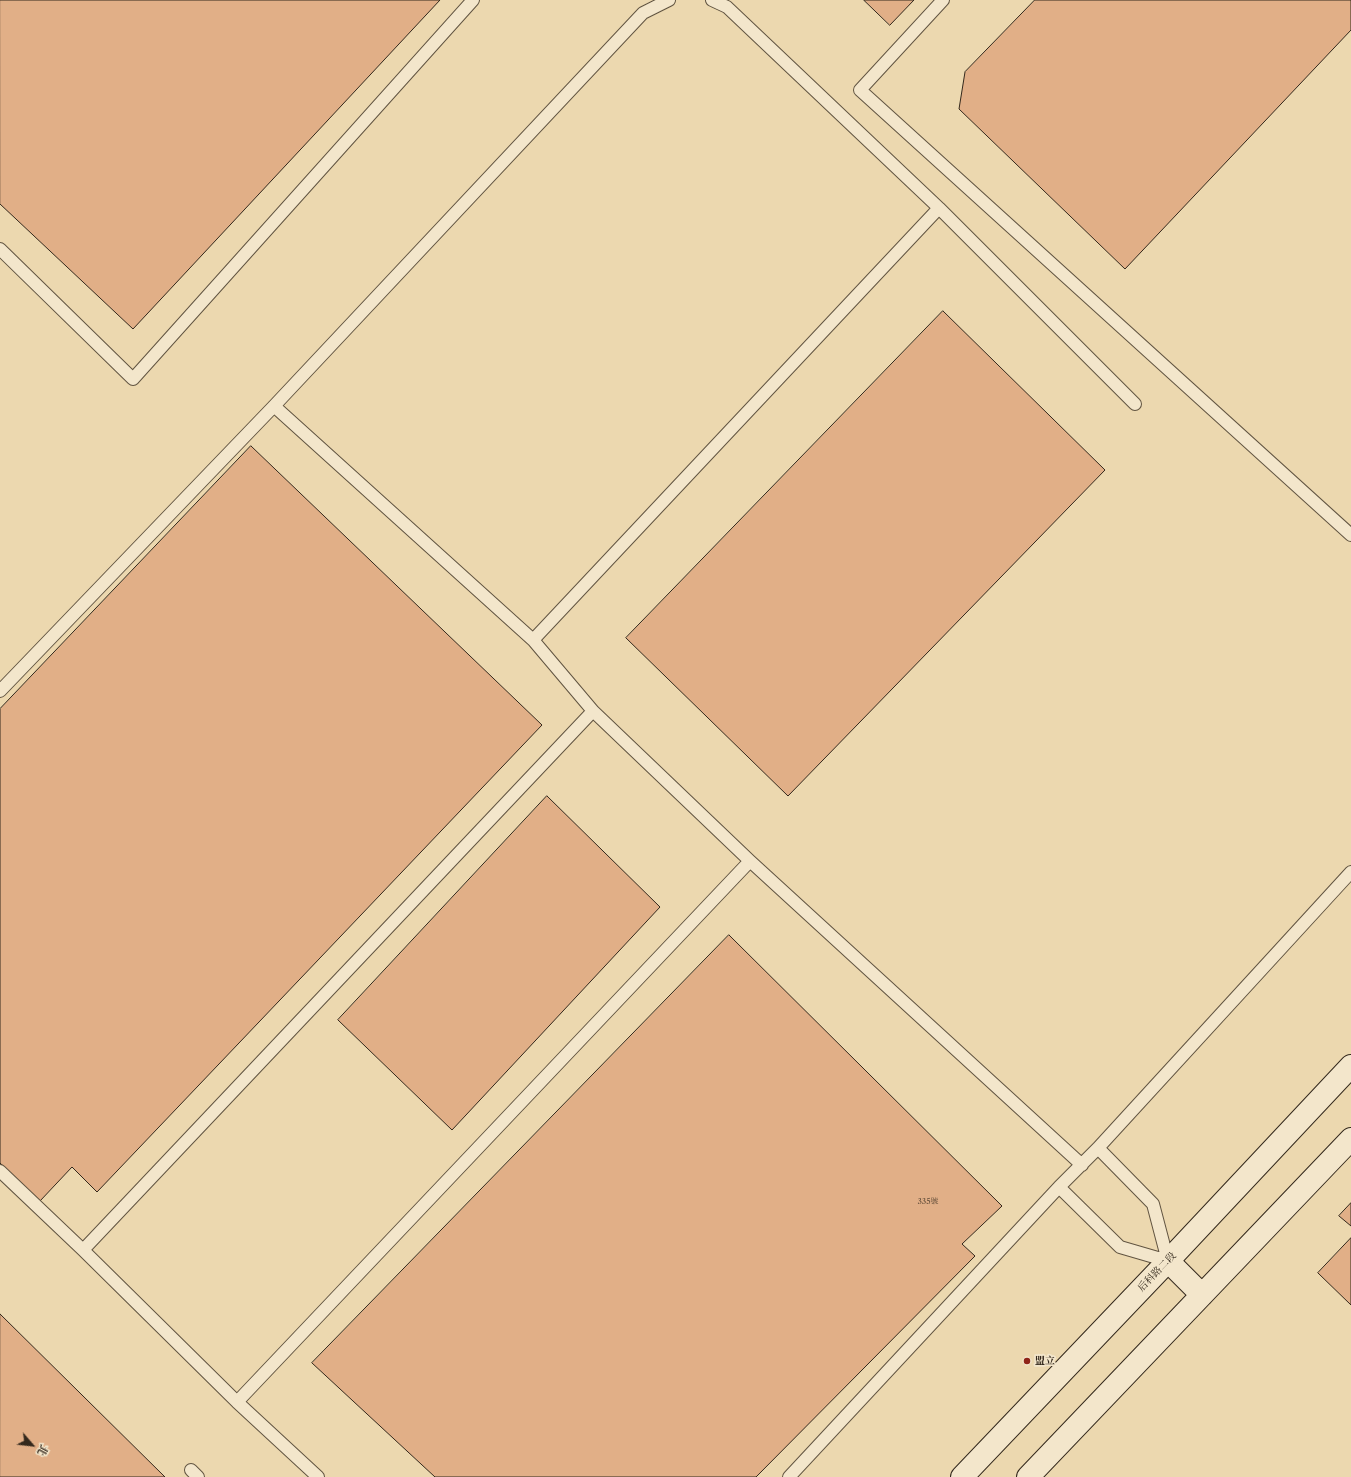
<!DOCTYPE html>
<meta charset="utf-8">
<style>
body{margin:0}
#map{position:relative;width:1351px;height:1477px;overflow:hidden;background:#ecd8af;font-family:"Libre Caslon Text","Noto Serif TC",serif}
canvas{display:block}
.north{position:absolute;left:12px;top:1425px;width:40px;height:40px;-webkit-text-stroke:3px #f3e6cb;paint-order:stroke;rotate:118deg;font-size:11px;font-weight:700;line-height:16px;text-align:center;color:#33281c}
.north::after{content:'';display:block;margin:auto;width:14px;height:18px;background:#33281c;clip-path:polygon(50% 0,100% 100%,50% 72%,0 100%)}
</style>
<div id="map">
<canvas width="1351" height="1477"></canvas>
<div class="north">北</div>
</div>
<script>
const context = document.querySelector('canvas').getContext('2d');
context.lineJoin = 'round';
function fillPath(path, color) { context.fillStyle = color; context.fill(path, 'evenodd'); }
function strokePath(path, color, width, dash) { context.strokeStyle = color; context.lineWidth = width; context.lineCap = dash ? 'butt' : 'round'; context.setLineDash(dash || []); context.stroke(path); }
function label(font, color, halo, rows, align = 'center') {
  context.font = font + ' "Libre Caslon Text","Noto Serif TC",serif'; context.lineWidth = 3.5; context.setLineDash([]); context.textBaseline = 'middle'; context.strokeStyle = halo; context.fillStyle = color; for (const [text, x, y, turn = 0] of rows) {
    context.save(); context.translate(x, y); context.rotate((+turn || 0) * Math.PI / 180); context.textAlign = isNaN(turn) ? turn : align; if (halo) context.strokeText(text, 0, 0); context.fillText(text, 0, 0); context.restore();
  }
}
const building = new Path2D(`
 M 0,0 L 440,0 L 133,329 L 0,204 Z
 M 864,0 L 914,0 L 890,25 Z
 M 1035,0 L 1351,0 L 1351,30 L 1125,269 L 959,109 L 965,72 Z
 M 943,311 L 1105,470 L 788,796 L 626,638 Z
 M 251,446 L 542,725 L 97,1192 L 72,1167 L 40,1201 L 0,1163 L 0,709 Z
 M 547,796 L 660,907 L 452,1130 L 338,1020 Z
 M 729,935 L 1002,1206 L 962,1244 L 975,1256 L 756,1477 L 435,1477 L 312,1363 Z
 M 1351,1203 L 1351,1226 L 1339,1216 Z
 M 1351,1238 L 1351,1305 L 1318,1273 Z
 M 0,1314 L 165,1477 L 0,1477 Z`);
fillPath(building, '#e1af87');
strokePath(building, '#33281c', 1);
const lane = new Path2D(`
 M 712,0 L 727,7 L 939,208 L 1135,404
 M 943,0 L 860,90 L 1351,535
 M 0,249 L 133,379 L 473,0
 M 274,406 L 533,640 L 593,711 L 750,861 L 1082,1165
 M 533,640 L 939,208
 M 0,691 L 274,406 L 643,13 L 669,0
 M 1098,1148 L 1153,1204 L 1168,1261
 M 0,1171 L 83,1250 L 237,1402 L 318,1477
 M 1059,1187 L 1120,1247 L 1168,1261
 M 83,1250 L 593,711
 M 237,1402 L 750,861
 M 191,1470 L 198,1477
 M 789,1477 L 1059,1187 L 1098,1148 L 1351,872`);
const secondary = new Path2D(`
 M 1168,1261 L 1202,1295
 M 962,1477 L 1168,1261 L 1351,1066
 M 1028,1477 L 1351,1139`);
strokePath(lane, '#615441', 14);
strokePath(secondary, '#33281c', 24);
strokePath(lane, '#f3e6cb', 12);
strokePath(secondary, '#f3e6cb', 22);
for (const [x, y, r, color] of [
 [1027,1361,4,"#8f2418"]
]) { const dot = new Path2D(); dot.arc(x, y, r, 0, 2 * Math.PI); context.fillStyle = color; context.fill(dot); strokePath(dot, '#f3e6cb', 1.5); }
label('8px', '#5e4a37', null, [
 ["335號",928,1202]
]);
label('10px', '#33281c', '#f3e6cb', [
 ["后科路二段",1157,1272,-46]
]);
label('bold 10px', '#33281c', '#f3e6cb', [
 ["盟立",1035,1361]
], 'left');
</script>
